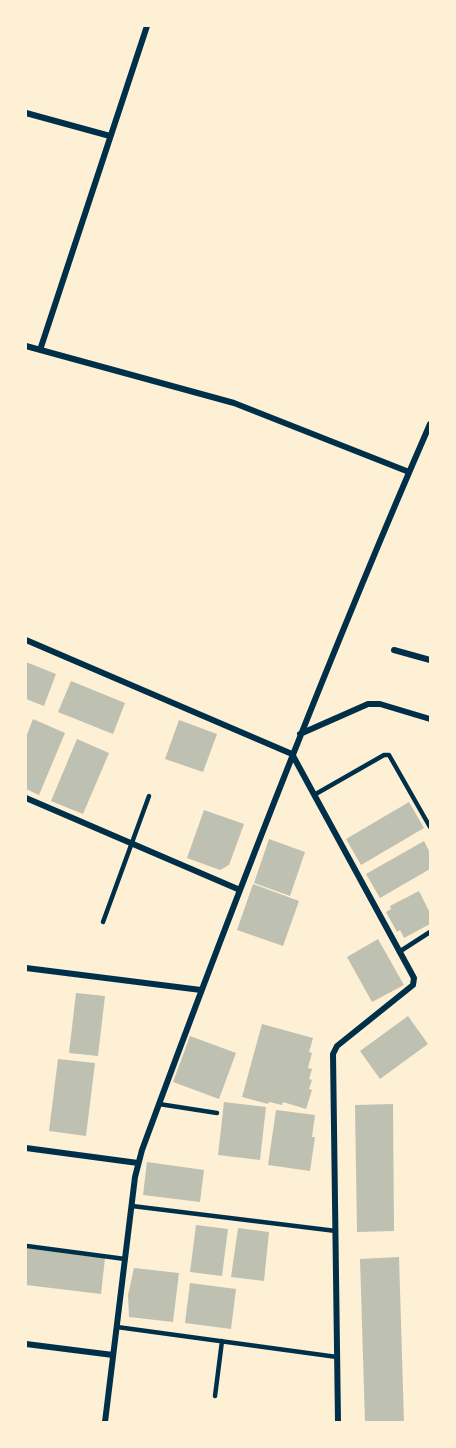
<!DOCTYPE html>
<style>
body{margin:0}
#map{position:relative;width:456px;height:1448px;overflow:hidden;background:#fdf0d5;font-family:"Playfair Display",serif}
canvas{display:block}
.frame{position:absolute;inset:0;border:27px solid #fdf0d5;pointer-events:none}
</style>
<div id="map">
<canvas width="456" height="1448"></canvas>
<div class="frame"></div>
</div>
<script>
const context = document.querySelector('canvas').getContext('2d');
context.lineJoin = 'round';
function fillPath(path, color) { context.fillStyle = color; context.fill(path, 'evenodd'); }
function strokePath(path, color, width, dash) { context.strokeStyle = color; context.lineWidth = width; context.lineCap = dash ? 'butt' : 'round'; context.setLineDash(dash || []); context.stroke(path); }
fillPath(new Path2D(`
 M 26,662 L 56,674 L 44,706 L 26,699 Z
 M 71,681 L 125,703 L 113,734 L 58,712 Z
 M 33,719 L 65,733 L 39,795 L 26,789 L 26,737 Z
 M 179,720 L 217,734 L 203,772 L 165,759 Z
 M 77,739 L 109,753 L 83,814 L 51,801 Z
 M 409,802 L 424,828 L 361,865 L 346,839 Z
 M 204,810 L 244,824 L 229,865 L 220,870 L 187,858 Z
 M 269,839 L 305,852 L 290,896 L 254,883 Z
 M 424,841 L 430,853 L 430,869 L 380,898 L 366,874 Z
 M 253,884 L 299,901 L 283,946 L 237,930 Z
 M 419,891 L 430,913 L 430,924 L 404,938 L 400,930 L 397,932 L 386,912 L 391,909 L 390,906 Z
 M 378,939 L 404,985 L 372,1002 L 347,957 Z
 M 76,993 L 105,996 L 98,1056 L 69,1053 Z
 M 408,1016 L 428,1044 L 380,1079 L 360,1051 Z
 M 262,1024 L 313,1038 L 309,1052 L 312,1053 L 308,1068 L 312,1069 L 309,1079 L 312,1080 L 309,1089 L 312,1090 L 306,1109 L 283,1102 L 282,1105 L 269,1102 L 268,1104 L 242,1097 Z
 M 190,1036 L 236,1053 L 219,1099 L 173,1082 Z
 M 58,1059 L 95,1063 L 86,1136 L 49,1131 Z
 M 224,1102 L 266,1107 L 260,1160 L 218,1155 Z
 M 393,1104 L 394,1231 L 357,1232 L 355,1105 Z
 M 276,1110 L 315,1115 L 312,1137 L 315,1137 L 310,1171 L 268,1165 Z
 M 147,1162 L 204,1170 L 200,1202 L 143,1195 Z
 M 196,1225 L 228,1229 L 222,1276 L 190,1272 Z
 M 238,1228 L 269,1232 L 264,1281 L 231,1277 Z
 M 26,1248 L 105,1258 L 101,1294 L 26,1285 Z
 M 399,1257 L 404,1422 L 365,1422 L 360,1259 Z
 M 134,1268 L 179,1273 L 173,1322 L 129,1317 L 128,1295 Z
 M 190,1283 L 236,1289 L 231,1329 L 185,1323 Z`), '#bec0b2');
strokePath(new Path2D(`
 M 314,795 L 384,755 L 389,755 L 430,827
 M 103,922 L 149,796
 M 399,952 L 430,932
 M 159,1104 L 217,1113
 M 132,1206 L 336,1231
 M 27,1246 L 125,1259
 M 117,1327 L 337,1357
 M 215,1396 L 222,1341`), '#003049', 4.5);
strokePath(new Path2D(`
 M 26,113 L 110,136
 M 26,346 L 234,403 L 409,472
 M 40,350 L 147,26
 M 26,640 L 292,754 L 414,978 L 413,985 L 337,1046 L 333,1054 L 338,1422
 M 394,650 L 430,660
 M 300,734 L 368,704 L 380,704 L 430,719
 M 26,798 L 240,890
 M 26,968 L 201,990
 M 26,1148 L 138,1163
 M 26,1344 L 113,1355
 M 105,1422 L 135,1177 L 142,1150 C 232,906 326,663 430,424`), '#003049', 6);
</script>
